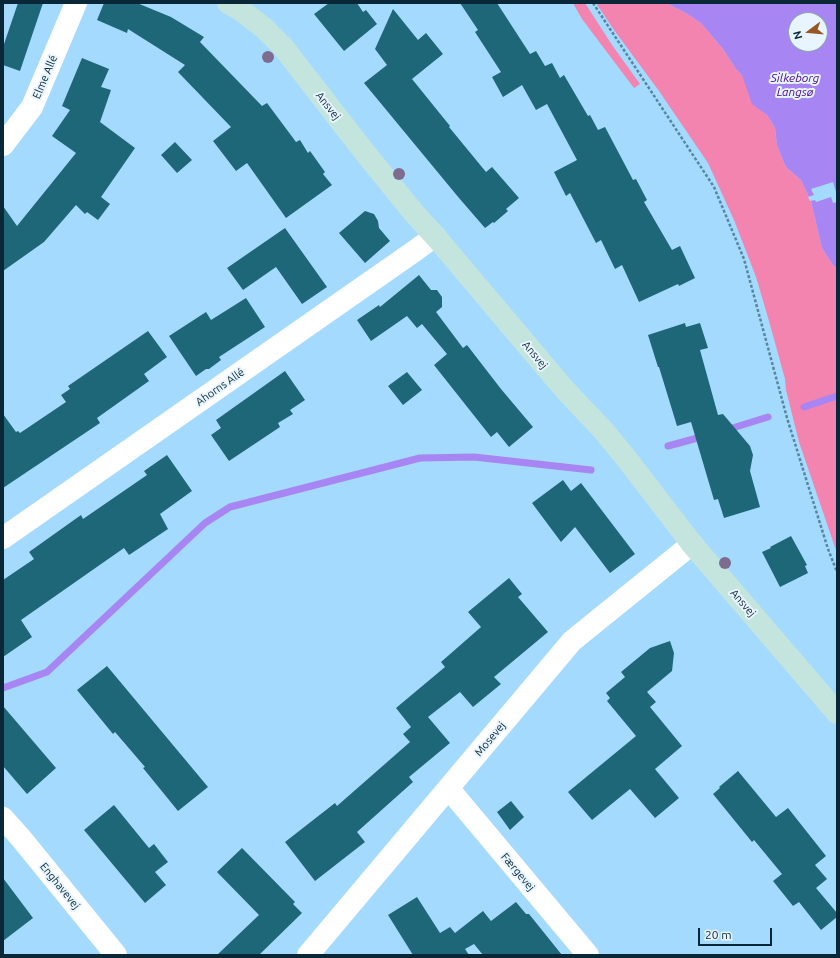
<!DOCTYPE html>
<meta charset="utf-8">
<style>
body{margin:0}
#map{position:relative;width:840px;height:958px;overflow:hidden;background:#a4dafd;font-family:Ubuntu,sans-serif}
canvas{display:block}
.frame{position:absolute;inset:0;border:4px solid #092737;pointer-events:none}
.north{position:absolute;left:788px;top:12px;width:40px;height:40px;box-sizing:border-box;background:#e8f5fe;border:1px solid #8fa3ae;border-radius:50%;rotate:254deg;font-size:11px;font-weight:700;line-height:16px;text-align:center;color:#092737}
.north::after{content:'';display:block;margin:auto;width:14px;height:18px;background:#985722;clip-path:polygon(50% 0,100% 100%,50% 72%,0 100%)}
.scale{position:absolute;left:698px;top:928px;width:74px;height:18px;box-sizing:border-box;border:2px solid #092737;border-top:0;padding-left:5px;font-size:12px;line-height:14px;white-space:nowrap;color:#092737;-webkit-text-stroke:3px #e8f5fe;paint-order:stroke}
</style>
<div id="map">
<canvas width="840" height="958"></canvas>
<div class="frame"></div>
<div class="north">N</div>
<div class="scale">20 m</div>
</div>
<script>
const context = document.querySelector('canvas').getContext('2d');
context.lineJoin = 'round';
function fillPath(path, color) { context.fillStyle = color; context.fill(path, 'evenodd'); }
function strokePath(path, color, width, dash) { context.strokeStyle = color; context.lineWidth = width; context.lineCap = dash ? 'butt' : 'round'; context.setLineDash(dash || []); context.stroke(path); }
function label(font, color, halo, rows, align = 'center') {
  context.font = font + ' Ubuntu,sans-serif'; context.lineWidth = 4; context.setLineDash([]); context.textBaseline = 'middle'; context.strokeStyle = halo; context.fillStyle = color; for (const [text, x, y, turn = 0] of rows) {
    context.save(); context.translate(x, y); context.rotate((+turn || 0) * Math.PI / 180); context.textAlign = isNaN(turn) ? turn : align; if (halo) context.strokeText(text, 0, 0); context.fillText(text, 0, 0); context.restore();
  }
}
fillPath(new Path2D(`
 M 573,3 L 585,3 L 612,45 L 640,84 L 634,88 L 582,19 Z
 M 596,3 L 669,3 L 670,5 L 686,13 L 701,23 L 723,49 L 736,69 L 742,75 L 757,107 L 767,115 L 771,121 L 775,128 L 777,145 L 784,163 L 787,168 L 801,180 L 811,201 L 822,248 L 833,265 L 837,268 L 837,553 L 799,442 L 786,390 L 785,379 L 769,321 L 756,277 L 734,220 L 708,163 L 659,91 L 614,30 Z`), '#f384af');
fillPath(new Path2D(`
 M 669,3 L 837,3 L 837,268 L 833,265 L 822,248 L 811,201 L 801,180 L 787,168 L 784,163 L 777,145 L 775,128 L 771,121 L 767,115 L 752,104 L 742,75 L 736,69 L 723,49 L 701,23 L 686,13 L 670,5 ZM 796,20 L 820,20 L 820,44 L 796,44 Z`), '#a785f2');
fillPath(new Path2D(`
 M 833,182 L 837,195 L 837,202 L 833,203 L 831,197 L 816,202 L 815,200 L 810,201 L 808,197 L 814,195 L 811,189 Z`), '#a4dafd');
strokePath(new Path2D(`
 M 804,407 L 837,396
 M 726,430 L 768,417
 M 668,446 L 705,436
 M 3,688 L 47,672 L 205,523 L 230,507 L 420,458 L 474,457 L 591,470`), '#a785f2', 7);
fillPath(new Path2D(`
 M 18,3 L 43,3 L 20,71 L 3,65 L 3,47 Z
 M 104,3 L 137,3 L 171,17 L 204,37 L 200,42 L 262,106 L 267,103 L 296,142 L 300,140 L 308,153 L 310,151 L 325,172 L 323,174 L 332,185 L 286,218 L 247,163 L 236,171 L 213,141 L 231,127 L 178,72 L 185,65 L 128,29 L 127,33 L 97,20 Z
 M 329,3 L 357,3 L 363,12 L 366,10 L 377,24 L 344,51 L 314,14 Z
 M 460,3 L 497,3 L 530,54 L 536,51 L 545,66 L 552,63 L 560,78 L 564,75 L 588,116 L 590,115 L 598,130 L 605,127 L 633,180 L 636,179 L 647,200 L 644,202 L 672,250 L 680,246 L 695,278 L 679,286 L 678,284 L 639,302 L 622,265 L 615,269 L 601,240 L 596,243 L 570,193 L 566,196 L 554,172 L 577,160 L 547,104 L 536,110 L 522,85 L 503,97 L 492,77 L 501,72 L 475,32 L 478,30 Z
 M 393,9 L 418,40 L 426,33 L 443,54 L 412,79 L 450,126 L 449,127 L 486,172 L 492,167 L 519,198 L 506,209 L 508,211 L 494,223 L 493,222 L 485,228 L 459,198 L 364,83 L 387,65 L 375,49 Z
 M 82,58 L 109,69 L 101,87 L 111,90 L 100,122 L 135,148 L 101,197 L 110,204 L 98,220 L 87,212 L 85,214 L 76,205 L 44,242 L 3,271 L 3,206 L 17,226 L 76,153 L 52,136 L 70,110 L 62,106 Z
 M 175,142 L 192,160 L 177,173 L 161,155 Z
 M 365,211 L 374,214 L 378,221 L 379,228 L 390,241 L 365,263 L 339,233 Z
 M 285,228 L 327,287 L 302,304 L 276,267 L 243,290 L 227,268 Z
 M 419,275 L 431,290 L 437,290 L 442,297 L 442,307 L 436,312 L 463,348 L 467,345 L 501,389 L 533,427 L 509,447 L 497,432 L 491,437 L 434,365 L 447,354 L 422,324 L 417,328 L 407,316 L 371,341 L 357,320 L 379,305 L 380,307 Z
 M 246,298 L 265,327 L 219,357 L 221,360 L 209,369 L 206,369 L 196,376 L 169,336 L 206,312 L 211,320 Z
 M 685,323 L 686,327 L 700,323 L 708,348 L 700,350 L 718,415 L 723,414 L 750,446 L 753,455 L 750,471 L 760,507 L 724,518 L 718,499 L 714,500 L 691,422 L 677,426 L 659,367 L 658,367 L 648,335 Z
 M 148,331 L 167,357 L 144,374 L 149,381 L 97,418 L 100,423 L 3,488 L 3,414 L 16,432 L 18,431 L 20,433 L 66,402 L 61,395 L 70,389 L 68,386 Z
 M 285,371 L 305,400 L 290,410 L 293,414 L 278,423 L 280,427 L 229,461 L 211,435 L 221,428 L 216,420 Z
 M 407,372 L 422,390 L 403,405 L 388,386 Z
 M 167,455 L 192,491 L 160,514 L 168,529 L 129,555 L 124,548 L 21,620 L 32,637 L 3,657 L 3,580 L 34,559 L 29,552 L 81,515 L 83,519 L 147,475 L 144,471 Z
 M 563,480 L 571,491 L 581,483 L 635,554 L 610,573 L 575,527 L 561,542 L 532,503 Z
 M 791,536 L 807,565 L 805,566 L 808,573 L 780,587 L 762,552 L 771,548 L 770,547 Z
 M 509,578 L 522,594 L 518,597 L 548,632 L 494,677 L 501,684 L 473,707 L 460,692 L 428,717 L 450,743 L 409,777 L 413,782 L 357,832 L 365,842 L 315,881 L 285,842 L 335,803 L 337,806 L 410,742 L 403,734 L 411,727 L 396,708 L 445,667 L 441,662 L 481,627 L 468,612 Z
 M 670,641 L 674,653 L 672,671 L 647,692 L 656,702 L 650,707 L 682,746 L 655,769 L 679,798 L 655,818 L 630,789 L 592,820 L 568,792 L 636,736 L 607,701 L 610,698 L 606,693 L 625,677 L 621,672 L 650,648 Z
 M 107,666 L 208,787 L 178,811 L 143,768 L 145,767 L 115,732 L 113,734 L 77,690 Z
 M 3,706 L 56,768 L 27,794 L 3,766 Z
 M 738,771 L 776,817 L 788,808 L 826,856 L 815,865 L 827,879 L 816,888 L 837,913 L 837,917 L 821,930 L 799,902 L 793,906 L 773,881 L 782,874 L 754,840 L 752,842 L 713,794 L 720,788 L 719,787 Z
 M 511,801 L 524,817 L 510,830 L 497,812 Z
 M 114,805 L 149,848 L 154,844 L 168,862 L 155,872 L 166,885 L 145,903 L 84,830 Z
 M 242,848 L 295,902 L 293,904 L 302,913 L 259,955 L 217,955 L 259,915 L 217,872 Z
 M 3,878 L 33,918 L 3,941 Z
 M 417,897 L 440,933 L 450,927 L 455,933 L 483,911 L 491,921 L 516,902 L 526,914 L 529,914 L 562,955 L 483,955 L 474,944 L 465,949 L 469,955 L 413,955 L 388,915 Z`), '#1e6778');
strokePath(new Path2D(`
 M 593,3 L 714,187 L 744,259 L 787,418 L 828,549 L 837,572`), '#5a859f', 2.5, [3, 2]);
strokePath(new Path2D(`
 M 3,145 L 32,107 L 76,3
 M 3,538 L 416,250 L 435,236
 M 449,789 L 588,955
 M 3,818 L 20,837 L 116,955
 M 308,955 L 572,641 L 692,544`), '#fff', 22);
strokePath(new Path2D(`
 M 228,3 L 242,11 L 264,28 L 283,47 L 366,154 L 414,213 L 435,236 L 565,390 L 603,430 L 626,458 L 692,544 L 837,713`), '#c4e5de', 22);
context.fillStyle = '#7e6c90';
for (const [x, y] of [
 [268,57],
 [399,174],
 [725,563]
]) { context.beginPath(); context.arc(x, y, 6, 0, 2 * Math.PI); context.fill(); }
label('11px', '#092737', '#e8f5fe', [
 ["Elme Allé",45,77,-67],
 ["Ansvej",328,106,52],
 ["Ansvej",535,355,50],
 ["Ahorns Allé",220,387,-35],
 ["Ansvej",743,603,49],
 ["Mosevej",490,739,-50],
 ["Færgevej",518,872,50],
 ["Enghavevej",60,886,51]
]);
label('italic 12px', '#4a058e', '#e8f5fe', [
 ["Silkeborg",795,78],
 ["Langsø",795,92]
]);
</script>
